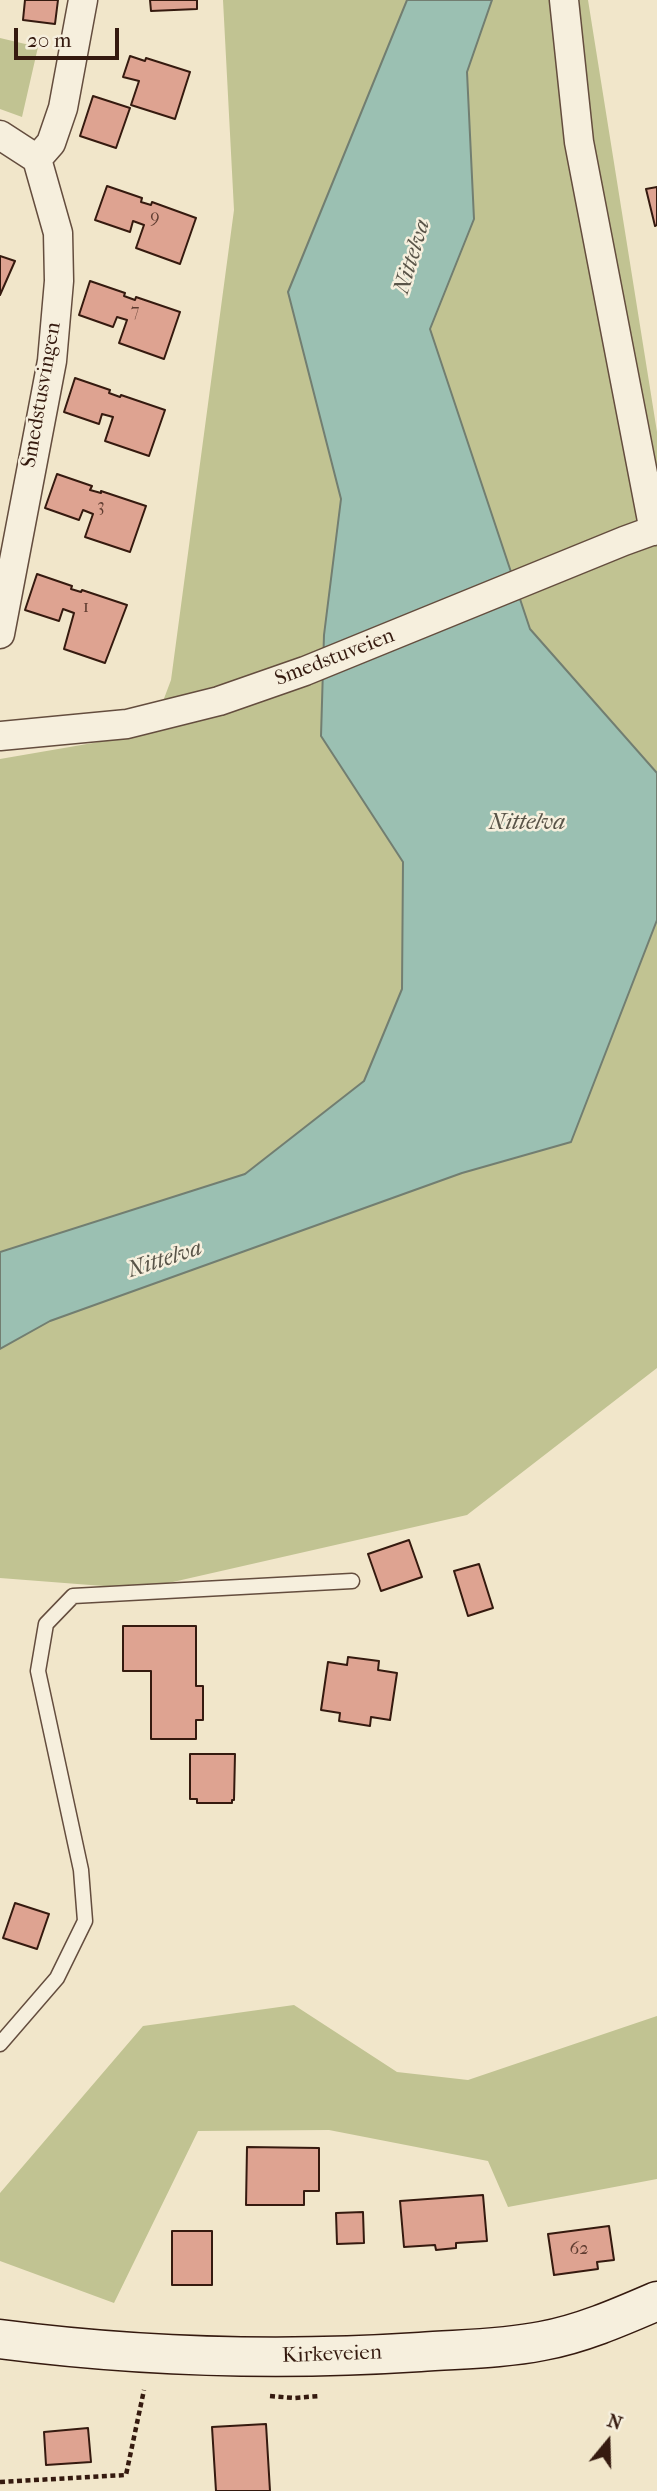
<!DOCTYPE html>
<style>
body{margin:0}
#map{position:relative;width:657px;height:2491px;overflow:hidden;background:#f1e6ca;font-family:"IM FELL French Canon",serif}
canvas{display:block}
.north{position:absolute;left:573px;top:2407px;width:70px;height:70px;-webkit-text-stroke:5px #f6efdd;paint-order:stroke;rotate:19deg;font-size:19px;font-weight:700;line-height:28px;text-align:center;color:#351a0f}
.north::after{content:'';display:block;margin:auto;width:24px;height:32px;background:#351a0f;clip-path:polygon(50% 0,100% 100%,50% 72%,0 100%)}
.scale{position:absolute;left:14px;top:28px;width:105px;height:32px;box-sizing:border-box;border:4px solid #351a0f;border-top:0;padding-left:9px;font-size:21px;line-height:24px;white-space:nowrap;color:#351a0f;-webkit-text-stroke:5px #f6efdd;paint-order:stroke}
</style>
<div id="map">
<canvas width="657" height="2491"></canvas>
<div class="north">N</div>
<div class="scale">20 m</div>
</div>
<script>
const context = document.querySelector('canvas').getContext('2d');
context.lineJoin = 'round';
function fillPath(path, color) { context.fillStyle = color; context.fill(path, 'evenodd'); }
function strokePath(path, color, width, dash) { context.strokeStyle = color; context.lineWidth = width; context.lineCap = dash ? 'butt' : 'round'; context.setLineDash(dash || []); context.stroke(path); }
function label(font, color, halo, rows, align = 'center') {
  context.font = font + ' "IM FELL French Canon",serif'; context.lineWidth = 5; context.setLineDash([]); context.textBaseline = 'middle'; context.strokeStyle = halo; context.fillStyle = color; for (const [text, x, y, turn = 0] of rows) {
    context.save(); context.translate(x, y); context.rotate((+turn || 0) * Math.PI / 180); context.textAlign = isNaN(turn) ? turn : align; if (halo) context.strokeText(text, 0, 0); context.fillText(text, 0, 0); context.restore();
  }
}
fillPath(new Path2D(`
 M 223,0 L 588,0 L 657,432 L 657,1368 L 467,1515 L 142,1589 L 0,1578 L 0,759 L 151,733 L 171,680 L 234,210 Z
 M 0,38 L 38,47 L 22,117 L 0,109 Z
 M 294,2005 L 397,2072 L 468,2080 L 657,2016 L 657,2179 L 508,2207 L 488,2161 L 329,2130 L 198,2131 L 114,2303 L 0,2261 L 0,2193 L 143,2026 Z`), '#c1c392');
const water = new Path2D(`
 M 407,0 L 492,0 L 467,72 L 474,219 L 430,329 L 530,629 L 657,773 L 657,920 L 571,1142 L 462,1173 L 50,1321 L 0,1349 L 0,1252 L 245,1174 L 364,1081 L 402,989 L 403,862 L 321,736 L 324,635 L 341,499 L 288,292 Z`);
fillPath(water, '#9bc0b2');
strokePath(water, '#727e71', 2);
const building = new Path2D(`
 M 25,0 L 58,0 L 55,24 L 23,20 Z
 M 150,0 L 197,0 L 197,9 L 151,11 Z
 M 130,56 L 145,61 L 146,58 L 190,72 L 175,119 L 131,105 L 139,81 L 123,77 Z
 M 93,96 L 130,108 L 116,148 L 80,136 Z
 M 107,186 L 142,198 L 141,202 L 151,205 L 152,202 L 196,218 L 180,264 L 136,248 L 144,225 L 133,221 L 130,232 L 95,220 Z
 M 657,187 L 657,225 L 655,226 L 646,189 Z
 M 0,256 L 15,261 L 0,295 Z
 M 90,281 L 125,293 L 124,296 L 135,300 L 136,297 L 180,312 L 164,359 L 119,343 L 127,320 L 117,317 L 113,327 L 79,315 Z
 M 75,378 L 110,390 L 109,393 L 120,397 L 121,395 L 165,410 L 149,456 L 105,441 L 113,417 L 102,414 L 99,424 L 64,412 Z
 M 57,474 L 92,486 L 90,490 L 101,493 L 101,491 L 146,506 L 130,552 L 85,537 L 93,514 L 83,510 L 79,520 L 45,508 Z
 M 37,574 L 72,586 L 71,589 L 81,592 L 82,590 L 127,605 L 105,663 L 64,649 L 74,613 L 63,609 L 59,621 L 25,610 Z
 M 409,1540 L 422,1577 L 381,1591 L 368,1554 Z
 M 479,1564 L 493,1608 L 468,1616 L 454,1571 Z
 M 123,1626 L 196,1626 L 196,1686 L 203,1686 L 203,1720 L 196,1720 L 196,1739 L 151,1739 L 151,1671 L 123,1671 Z
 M 348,1657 L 379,1661 L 378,1670 L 397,1673 L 390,1720 L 371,1717 L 370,1726 L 339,1721 L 340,1713 L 321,1710 L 328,1662 L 347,1665 Z
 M 190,1754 L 235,1754 L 234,1800 L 232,1800 L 232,1803 L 197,1803 L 197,1799 L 190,1799 Z
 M 15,1903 L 49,1914 L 37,1949 L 3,1938 Z
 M 247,2147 L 319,2148 L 319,2191 L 304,2191 L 304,2205 L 246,2205 Z
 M 483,2195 L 487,2241 L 456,2243 L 456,2248 L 436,2250 L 435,2245 L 404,2247 L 400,2201 Z
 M 363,2212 L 364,2243 L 337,2244 L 336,2213 Z
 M 609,2226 L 614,2260 L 597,2262 L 598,2269 L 554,2275 L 548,2234 Z
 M 172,2231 L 212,2231 L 212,2285 L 172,2285 Z
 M 266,2424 L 270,2491 L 216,2491 L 212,2427 Z
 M 88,2428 L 91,2462 L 46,2465 L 44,2432 Z`);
fillPath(building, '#dea391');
strokePath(building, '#351a0f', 2);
const service = new Path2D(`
 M 0,2044 L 57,1978 L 85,1921 L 81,1870 L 38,1671 L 46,1624 L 73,1596 L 352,1581`);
const minor = new Path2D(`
 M 564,0 L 579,142 L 654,531
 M 0,135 L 37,159 L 58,233 L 59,281 L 52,361 L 0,634
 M 37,159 L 51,143 L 63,108 L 83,0
 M 0,736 L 127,724 L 219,701 L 305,671 L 624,541 L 657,529`);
const secondary = new Path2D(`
 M 0,2339 C 139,2357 279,2361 420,2352 C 460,2349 502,2349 542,2341 C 581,2334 620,2317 657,2301`);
strokePath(service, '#644d3e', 17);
strokePath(minor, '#644d3e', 31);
strokePath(secondary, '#351a0f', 41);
strokePath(new Path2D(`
 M 270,2396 L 294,2398 L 320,2396
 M 0,2482 L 126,2475 L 144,2390`), '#351a0f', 4.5, [5, 3.5]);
strokePath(service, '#f6efdd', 14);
strokePath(minor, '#f6efdd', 28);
strokePath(secondary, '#f6efdd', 38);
label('18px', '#5f3c30', null, [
 ["9",155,218],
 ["7",135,312],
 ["3",101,507],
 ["1",86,608],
 ["62",579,2250]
]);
label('21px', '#351a0f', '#f6efdd', [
 ["Smedstusvingen",42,395,-80],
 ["Smedstuveien",335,658,-21],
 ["Kirkeveien",332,2355,-2]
]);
label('italic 23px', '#595448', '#f6efdd', [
 ["Nittelva",413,257,-73],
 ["Nittelva",527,823],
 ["Nittelva",165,1260,-18]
]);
</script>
